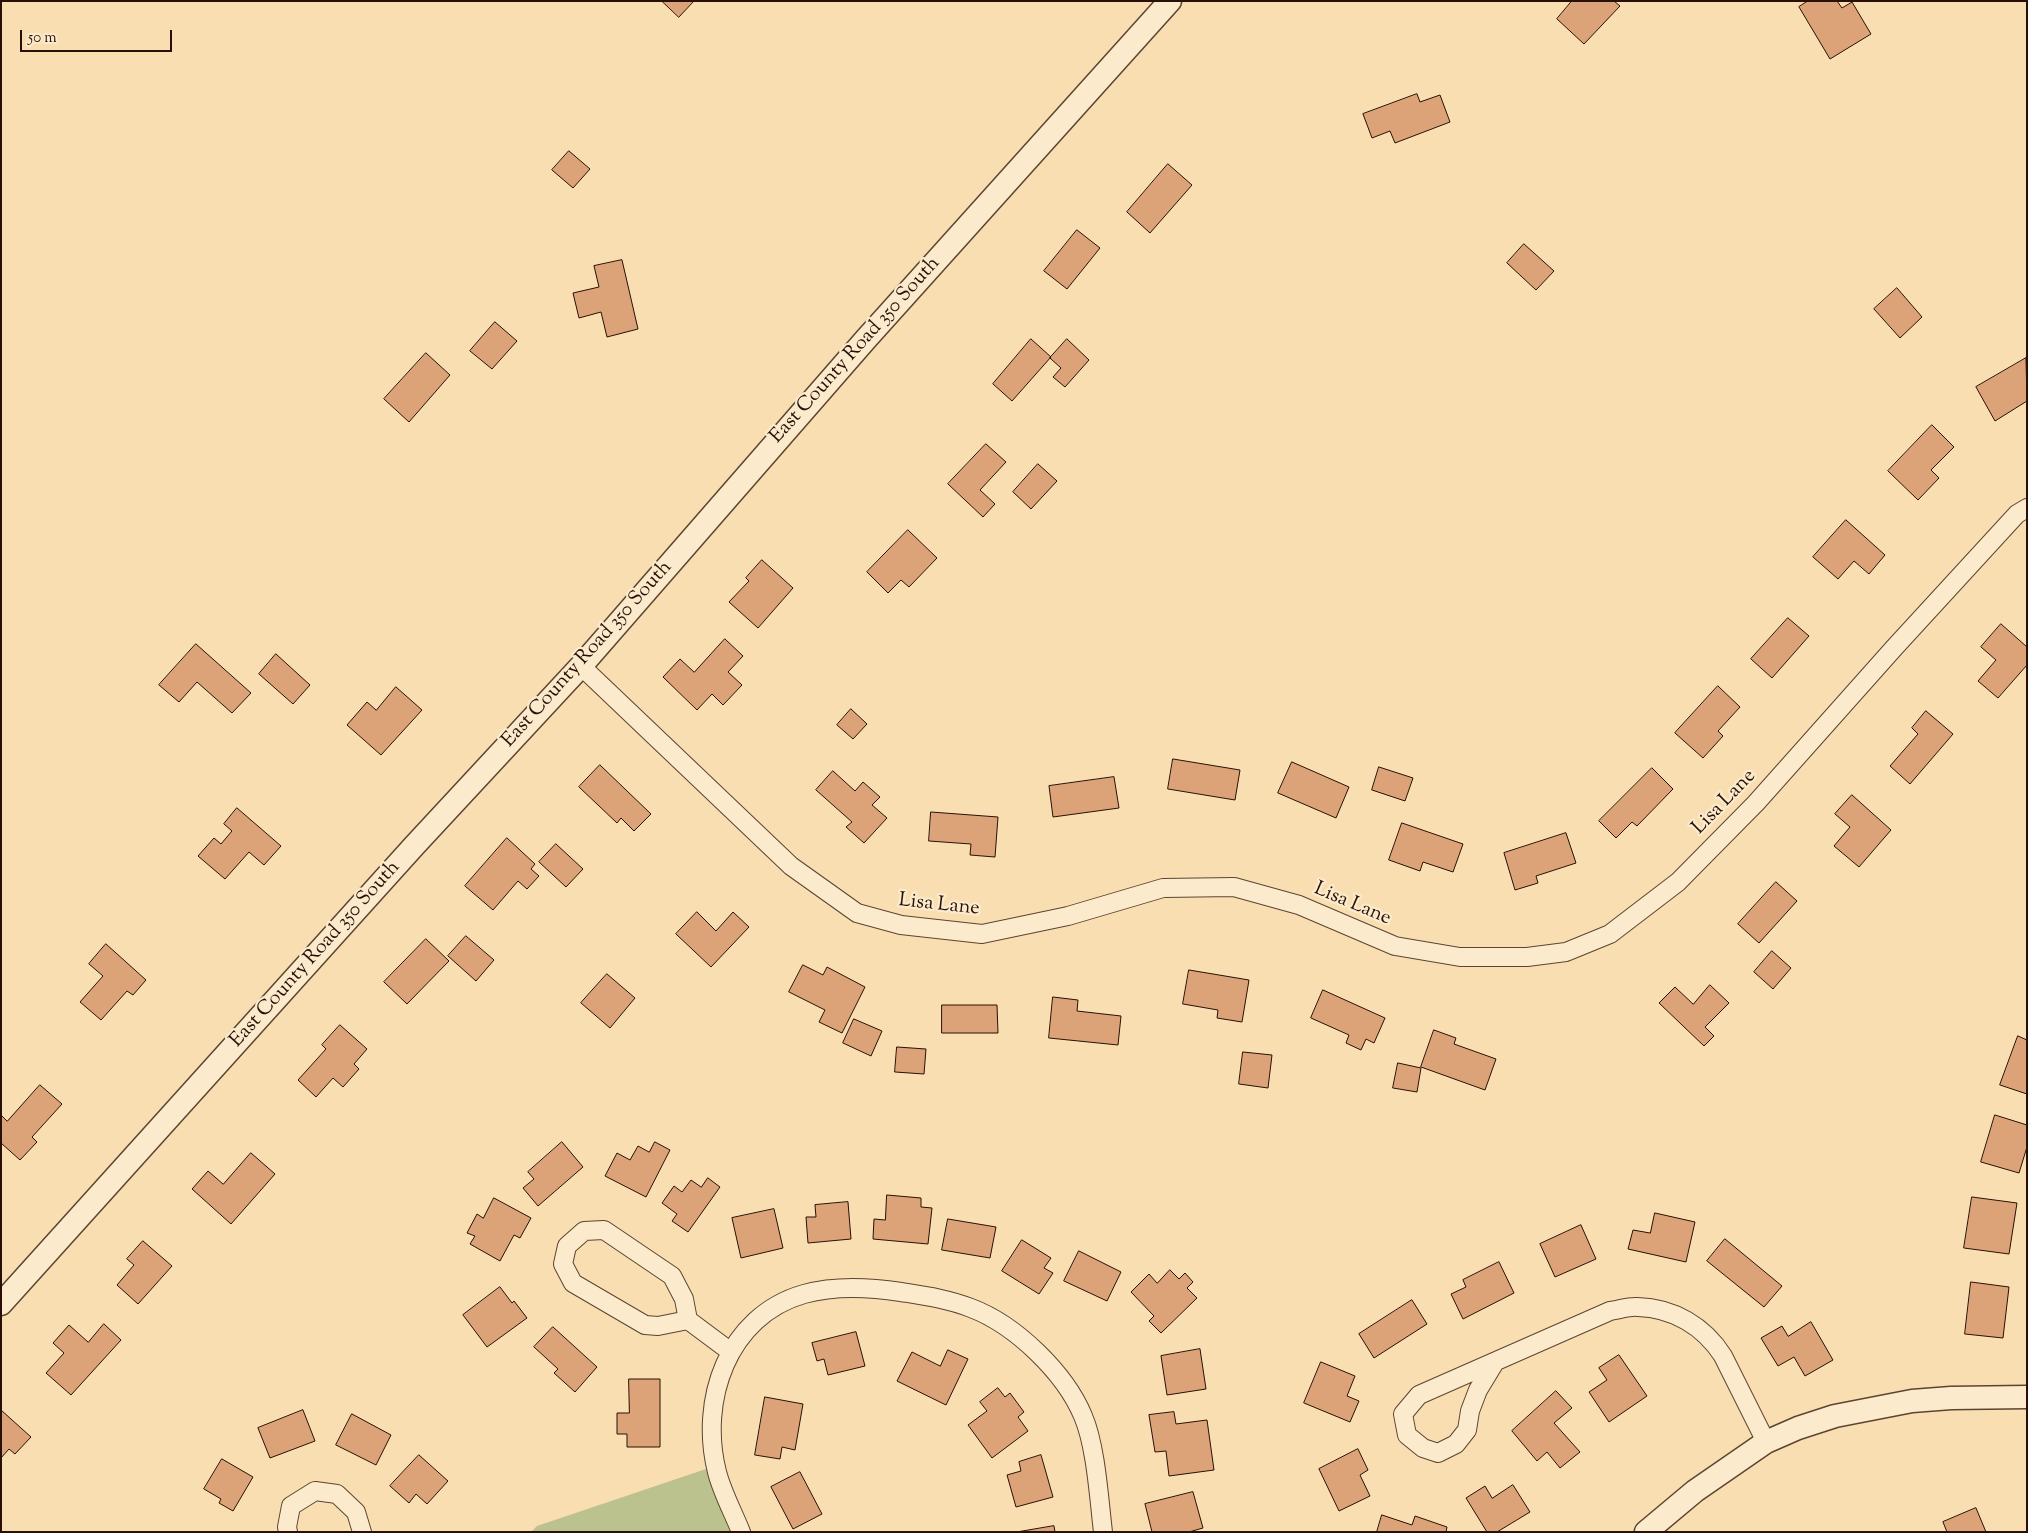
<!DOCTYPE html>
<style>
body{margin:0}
#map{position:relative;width:2028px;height:1533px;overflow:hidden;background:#f9deb1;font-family:"Sorts Mill Goudy",serif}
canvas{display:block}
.frame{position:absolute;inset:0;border:2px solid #281006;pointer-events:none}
.scale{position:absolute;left:20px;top:30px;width:152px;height:22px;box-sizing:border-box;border:2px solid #281006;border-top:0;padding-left:6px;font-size:15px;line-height:18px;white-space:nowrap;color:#281006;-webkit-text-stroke:4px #fbeacc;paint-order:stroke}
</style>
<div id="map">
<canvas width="2028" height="1533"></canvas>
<div class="frame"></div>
<div class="scale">50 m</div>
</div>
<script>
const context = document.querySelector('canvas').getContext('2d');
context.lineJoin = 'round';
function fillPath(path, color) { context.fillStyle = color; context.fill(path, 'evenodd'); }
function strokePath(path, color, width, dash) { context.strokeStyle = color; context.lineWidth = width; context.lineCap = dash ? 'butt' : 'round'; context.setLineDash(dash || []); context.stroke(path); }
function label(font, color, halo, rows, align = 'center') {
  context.font = font + ' "Sorts Mill Goudy",serif'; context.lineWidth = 4.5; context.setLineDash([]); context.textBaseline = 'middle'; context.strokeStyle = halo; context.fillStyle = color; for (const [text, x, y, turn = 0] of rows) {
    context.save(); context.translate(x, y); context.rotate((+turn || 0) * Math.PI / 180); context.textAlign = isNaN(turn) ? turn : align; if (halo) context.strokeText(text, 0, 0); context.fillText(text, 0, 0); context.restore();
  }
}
fillPath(new Path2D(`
 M 706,1469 L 733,1532 L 531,1532 L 537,1526 Z`), '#bbc28d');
const building = new Path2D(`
 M 662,1 L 694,1 L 679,17 Z
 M 1572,1 L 1614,1 L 1620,6 L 1584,44 L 1557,19 Z
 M 1808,1 L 1837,1 L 1842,8 L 1852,2 L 1871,34 L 1830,59 L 1799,7 Z
 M 1417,94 L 1420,102 L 1440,95 L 1450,122 L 1395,143 L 1390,131 L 1372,138 L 1363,114 Z
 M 569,151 L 590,169 L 573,188 L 552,170 Z
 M 1168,164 L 1192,185 L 1150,233 L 1127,212 Z
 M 1077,230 L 1100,248 L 1067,289 L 1044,271 Z
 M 1524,244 L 1554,271 L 1536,290 L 1507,263 Z
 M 622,260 L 638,329 L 607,337 L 601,312 L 579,318 L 573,293 L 599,287 L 594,266 Z
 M 1897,288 L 1922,317 L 1900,338 L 1874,309 Z
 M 495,322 L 517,341 L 492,369 L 470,351 Z
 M 1031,339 L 1051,357 L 1012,401 L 993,384 Z
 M 1067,339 L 1089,360 L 1065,387 L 1053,377 L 1061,368 L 1050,358 Z
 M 426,353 L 450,375 L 409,422 L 384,399 Z
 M 2026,358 L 2027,401 L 1995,421 L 1976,387 Z
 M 1932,425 L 1954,447 L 1931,470 L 1939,478 L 1918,500 L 1888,471 Z
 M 986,444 L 1006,462 L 980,490 L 995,504 L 983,517 L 948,484 Z
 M 1038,464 L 1057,481 L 1031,509 L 1013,492 Z
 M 1846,520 L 1885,555 L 1869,574 L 1854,561 L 1838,579 L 1813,557 Z
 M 908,530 L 937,558 L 909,587 L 901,580 L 888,593 L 867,572 Z
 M 762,560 L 793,588 L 758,628 L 729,602 L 749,581 L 746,578 Z
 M 1788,618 L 1809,636 L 1772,678 L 1751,659 Z
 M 2001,624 L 2027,647 L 2027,665 L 1998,698 L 1978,681 L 1996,660 L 1981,647 Z
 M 725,639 L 743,656 L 728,672 L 742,685 L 723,705 L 712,694 L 697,710 L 663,677 L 680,659 L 694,672 Z
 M 196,644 L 251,693 L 232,713 L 197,682 L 179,702 L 159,685 Z
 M 276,654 L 310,685 L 293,704 L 259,674 Z
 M 1718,686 L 1740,707 L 1718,731 L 1723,736 L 1703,758 L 1675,733 Z
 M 396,687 L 422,710 L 381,755 L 347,725 L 367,702 L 376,710 Z
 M 851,709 L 867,724 L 853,739 L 837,725 Z
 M 1926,711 L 1953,734 L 1910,784 L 1890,766 L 1918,734 L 1912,728 Z
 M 1173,759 L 1240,770 L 1235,800 L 1168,789 Z
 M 1292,762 L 1349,787 L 1336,818 L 1278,793 Z
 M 600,765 L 651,814 L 634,831 L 621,818 L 617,823 L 579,787 Z
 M 1379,767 L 1413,778 L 1405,801 L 1372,790 Z
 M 1652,768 L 1673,789 L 1637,826 L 1632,822 L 1616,838 L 1599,821 Z
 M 833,771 L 855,791 L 863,782 L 880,797 L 872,805 L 887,818 L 864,843 L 846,827 L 852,822 L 816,790 Z
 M 1114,777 L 1119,808 L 1053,817 L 1049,786 Z
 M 1852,795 L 1891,830 L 1859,867 L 1834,846 L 1850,827 L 1835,814 Z
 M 237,808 L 281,846 L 264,865 L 249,852 L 225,879 L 198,856 L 214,838 L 221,844 L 232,831 L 224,824 Z
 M 931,812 L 998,817 L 995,857 L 970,855 L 971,844 L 929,841 Z
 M 1402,823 L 1463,844 L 1453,872 L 1423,862 L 1420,871 L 1389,860 Z
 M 1566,833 L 1576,863 L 1536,876 L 1538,883 L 1515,890 L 1504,853 Z
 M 507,838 L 535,864 L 531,869 L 539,876 L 527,889 L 518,881 L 493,910 L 465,886 Z
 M 556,844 L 583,869 L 566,887 L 539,862 Z
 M 1776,882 L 1797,901 L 1759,943 L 1738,924 Z
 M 697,912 L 716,931 L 733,912 L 749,927 L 711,967 L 676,934 Z
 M 466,936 L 494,960 L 476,981 L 448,956 Z
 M 426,939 L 449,961 L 407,1004 L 384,982 Z
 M 106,944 L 146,980 L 133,995 L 127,991 L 101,1020 L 80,1002 L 103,976 L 89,964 Z
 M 1772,951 L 1791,968 L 1773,989 L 1754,972 Z
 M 803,965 L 823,975 L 827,967 L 865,987 L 842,1033 L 819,1022 L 825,1010 L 789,992 Z
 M 1189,970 L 1249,980 L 1242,1022 L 1217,1018 L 1218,1010 L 1183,1004 Z
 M 607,974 L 635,998 L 610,1028 L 581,1003 Z
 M 1710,985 L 1729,1003 L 1705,1027 L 1714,1036 L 1704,1046 L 1659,1003 L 1675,987 L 1693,1004 Z
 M 1323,990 L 1385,1018 L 1374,1043 L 1366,1039 L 1361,1050 L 1346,1043 L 1349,1035 L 1311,1018 Z
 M 1053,997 L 1078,1000 L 1077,1011 L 1121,1016 L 1118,1045 L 1049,1038 Z
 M 942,1005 L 997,1005 L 998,1033 L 942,1033 Z
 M 854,1019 L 882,1031 L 871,1056 L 843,1043 Z
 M 340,1025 L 367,1049 L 354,1064 L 359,1069 L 343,1087 L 333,1078 L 316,1097 L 298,1080 L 326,1049 L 322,1045 Z
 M 1434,1030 L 1456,1038 L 1454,1044 L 1496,1059 L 1485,1090 L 1421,1067 Z
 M 2018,1036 L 2027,1040 L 2027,1094 L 2000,1085 Z
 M 897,1047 L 926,1049 L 924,1074 L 895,1072 Z
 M 1243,1052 L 1272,1055 L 1268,1088 L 1239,1084 Z
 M 1398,1063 L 1421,1068 L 1417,1092 L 1393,1088 Z
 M 40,1085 L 62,1104 L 32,1137 L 37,1142 L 20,1160 L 1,1143 L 1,1115 L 7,1121 Z
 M 1995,1115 L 2027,1125 L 2027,1147 L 2019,1173 L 1981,1162 Z
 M 562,1142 L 583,1167 L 538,1206 L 523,1188 L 534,1179 L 528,1172 Z
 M 655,1142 L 670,1150 L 646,1197 L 605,1176 L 617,1153 L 630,1160 L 638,1146 L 649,1152 Z
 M 251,1153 L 275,1174 L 231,1224 L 192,1189 L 208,1171 L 223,1184 Z
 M 708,1178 L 720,1187 L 688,1232 L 672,1221 L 677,1214 L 662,1203 L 674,1186 L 682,1192 L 691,1180 L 701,1187 Z
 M 887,1195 L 921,1198 L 921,1207 L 932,1208 L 928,1244 L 873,1239 L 874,1219 L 885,1220 Z
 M 1972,1197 L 2017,1203 L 2009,1254 L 1964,1248 Z
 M 494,1198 L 531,1218 L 520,1238 L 514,1235 L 500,1261 L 470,1244 L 475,1236 L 467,1233 L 477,1214 L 483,1218 Z
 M 848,1202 L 851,1239 L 808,1243 L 806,1217 L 816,1217 L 815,1205 Z
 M 774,1209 L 783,1248 L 741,1258 L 732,1218 Z
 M 1655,1213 L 1695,1222 L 1686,1262 L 1628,1249 L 1633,1230 L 1650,1233 Z
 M 948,1219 L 996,1227 L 990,1258 L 942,1250 Z
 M 1581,1225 L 1596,1259 L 1555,1277 L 1540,1244 Z
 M 1725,1239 L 1782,1286 L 1764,1307 L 1707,1261 Z
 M 1022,1240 L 1051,1258 L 1044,1268 L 1053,1273 L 1039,1294 L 1002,1271 Z
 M 143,1241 L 172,1266 L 138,1304 L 117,1285 L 134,1265 L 127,1259 Z
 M 1079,1251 L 1121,1272 L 1107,1301 L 1064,1281 Z
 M 1499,1262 L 1514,1293 L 1463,1319 L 1451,1294 L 1466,1287 L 1463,1280 Z
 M 1170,1270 L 1179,1279 L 1185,1273 L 1193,1282 L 1187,1288 L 1197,1298 L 1161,1333 L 1149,1321 L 1154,1316 L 1131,1292 L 1149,1274 L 1157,1283 Z
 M 1971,1282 L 2009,1287 L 2003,1338 L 1965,1334 Z
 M 500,1287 L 512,1303 L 514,1301 L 527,1318 L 487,1347 L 463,1315 Z
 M 1412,1300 L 1427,1324 L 1374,1358 L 1359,1334 Z
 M 1811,1322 L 1833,1360 L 1805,1376 L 1794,1357 L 1778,1366 L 1761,1338 L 1782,1326 L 1788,1336 Z
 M 104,1324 L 121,1340 L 71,1395 L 46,1373 L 64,1353 L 53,1343 L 69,1325 L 88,1342 Z
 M 553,1327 L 597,1367 L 575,1392 L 554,1373 L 558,1369 L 534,1347 Z
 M 856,1332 L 865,1366 L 828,1375 L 824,1359 L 817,1361 L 812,1343 Z
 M 1200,1349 L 1206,1389 L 1167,1395 L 1161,1356 Z
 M 948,1350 L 968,1359 L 946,1405 L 897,1381 L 912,1352 L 940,1366 Z
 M 1619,1355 L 1647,1396 L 1609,1422 L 1589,1392 L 1607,1380 L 1599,1368 Z
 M 1321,1362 L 1355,1376 L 1347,1396 L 1359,1401 L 1350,1422 L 1304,1403 Z
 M 629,1379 L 660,1379 L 660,1447 L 627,1447 L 627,1434 L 617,1434 L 617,1413 L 629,1413 Z
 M 998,1388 L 1005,1397 L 1010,1393 L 1024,1412 L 1018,1417 L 1028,1431 L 992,1458 L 968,1425 L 987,1411 L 980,1402 Z
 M 1556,1391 L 1572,1408 L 1554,1423 L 1580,1452 L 1560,1468 L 1547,1452 L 1537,1461 L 1512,1431 Z
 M 765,1397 L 803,1404 L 795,1450 L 782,1447 L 780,1459 L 755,1455 Z
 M 1,1410 L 31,1437 L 15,1454 L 9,1449 L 1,1458 Z
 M 303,1410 L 315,1441 L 270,1458 L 258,1428 Z
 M 1174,1412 L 1176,1424 L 1207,1420 L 1214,1470 L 1169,1476 L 1166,1451 L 1155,1452 L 1149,1415 Z
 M 352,1414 L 391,1435 L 376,1465 L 336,1445 Z
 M 1358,1449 L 1368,1470 L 1360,1475 L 1370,1496 L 1339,1511 L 1319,1469 Z
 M 419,1455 L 448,1481 L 427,1504 L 416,1494 L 409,1503 L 390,1486 Z
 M 1041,1455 L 1053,1497 L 1016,1507 L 1007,1475 L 1021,1471 L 1019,1462 Z
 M 222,1459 L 253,1477 L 233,1511 L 219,1503 L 221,1499 L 204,1489 Z
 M 800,1472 L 822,1514 L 793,1529 L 771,1487 Z
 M 1513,1485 L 1530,1512 L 1497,1532 L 1487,1532 L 1466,1498 L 1485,1486 L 1492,1498 Z
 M 1193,1492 L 1203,1528 L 1189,1532 L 1152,1532 L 1145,1504 Z
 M 1976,1508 L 1986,1532 L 1947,1532 L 1943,1522 Z
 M 1382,1515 L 1412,1525 L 1415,1516 L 1447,1527 L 1446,1532 L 1377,1532 Z
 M 1054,1526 L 1055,1532 L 1017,1532 Z`);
fillPath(building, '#dca379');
strokePath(building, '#281006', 1);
const minor = new Path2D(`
 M 581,666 L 791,866 L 857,913 L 901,925 L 982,934 L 1068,916 L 1163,888 L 1234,887 L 1299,905 L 1395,946 L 1460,957 L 1527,957 L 1566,952 L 1610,934 L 1678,882 L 1756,803 L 1894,648 L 2017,514 L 2027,508
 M 688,1320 L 658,1326 L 645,1325 L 573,1283 L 563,1264 L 567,1246 L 584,1231 L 604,1230 L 672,1276 L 684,1299 L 688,1320 L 731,1352
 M 1495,1362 L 1478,1390 L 1470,1411 L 1467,1430 L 1456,1444 L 1438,1453 L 1423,1448 L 1407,1435 L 1403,1414 L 1419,1395 L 1610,1311 C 1619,1310 1629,1306 1638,1307 C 1673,1308 1704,1326 1723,1356 L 1766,1442
 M 288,1532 L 287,1527 L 291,1506 L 315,1491 L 337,1494 L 356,1512 L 362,1532
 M 741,1532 C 733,1512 722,1492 717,1472 C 699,1401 727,1316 804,1294 C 836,1285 869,1287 901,1292 C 926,1296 948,1299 971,1308 C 1016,1325 1065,1373 1083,1416 C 1096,1446 1099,1499 1103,1532`);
const tertiary = new Path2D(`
 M 1,1304 L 414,846 L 581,666 L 866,339 L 1170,1
 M 1646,1532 L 1695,1491 L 1766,1442 L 1798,1428 L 1835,1416 L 1912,1401 L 1951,1398 L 2027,1397`);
strokePath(minor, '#5c4431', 20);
strokePath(tertiary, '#5c4431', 25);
strokePath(minor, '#fbeacc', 18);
strokePath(tertiary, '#fbeacc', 22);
label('20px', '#281006', '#fbeacc', [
 ["East County Road 350 South",856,351,-48],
 ["East County Road 350 South",588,655,-48],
 ["Lisa Lane",1725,803,-46],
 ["Lisa Lane",1352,905,23],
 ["Lisa Lane",939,906,6],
 ["East County Road 350 South",316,955,-48]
]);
</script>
